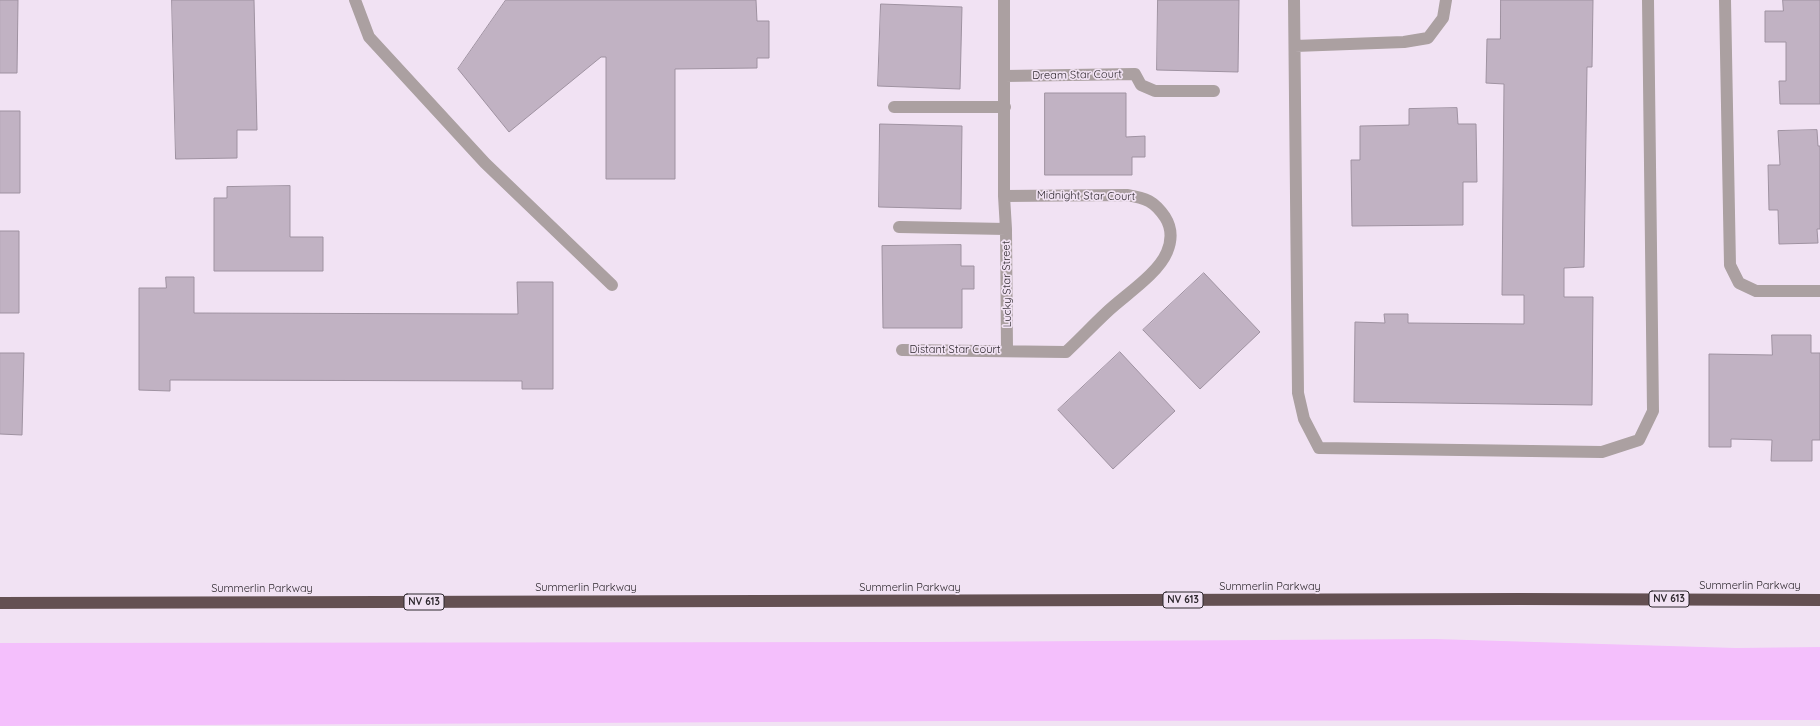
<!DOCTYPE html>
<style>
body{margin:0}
canvas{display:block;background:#f1e2f3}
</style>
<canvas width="1820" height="726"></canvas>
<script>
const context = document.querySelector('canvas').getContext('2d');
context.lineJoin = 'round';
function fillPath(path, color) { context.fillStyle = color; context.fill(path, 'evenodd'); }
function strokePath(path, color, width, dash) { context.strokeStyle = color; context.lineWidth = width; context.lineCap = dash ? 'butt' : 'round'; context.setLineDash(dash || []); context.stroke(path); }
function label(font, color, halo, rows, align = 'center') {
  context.font = font + ' Quicksand,sans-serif'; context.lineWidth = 3.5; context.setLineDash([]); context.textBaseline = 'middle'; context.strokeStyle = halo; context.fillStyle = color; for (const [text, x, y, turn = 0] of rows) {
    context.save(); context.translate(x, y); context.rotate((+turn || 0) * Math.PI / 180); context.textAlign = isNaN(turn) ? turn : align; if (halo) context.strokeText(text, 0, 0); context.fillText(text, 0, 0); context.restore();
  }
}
fillPath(new Path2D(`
 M 1435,639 L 1736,648 L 1820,647 L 1820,720 L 953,721 L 0,726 L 0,643 L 927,642 Z`), '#f4bffc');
const building = new Path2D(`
 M 0,0 L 18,0 L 17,73 L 0,73 Z
 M 172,0 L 254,0 L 257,130 L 237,130 L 237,158 L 176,159 Z
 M 506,0 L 756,0 L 757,21 L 769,21 L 769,58 L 757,58 L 757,68 L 675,69 L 675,179 L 606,179 L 606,57 L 601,57 L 509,132 L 458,69 Z
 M 1158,0 L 1239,0 L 1238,72 L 1157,70 Z
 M 1501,0 L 1593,0 L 1592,67 L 1587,67 L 1584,267 L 1564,268 L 1564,297 L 1593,297 L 1592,405 L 1354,402 L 1355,322 L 1385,323 L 1384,314 L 1408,314 L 1408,323 L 1524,324 L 1524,295 L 1502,295 L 1504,84 L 1486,83 L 1487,39 L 1500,39 Z
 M 1783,0 L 1820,0 L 1820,104 L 1780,104 L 1779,81 L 1786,81 L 1786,42 L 1765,42 L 1765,11 L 1783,11 Z
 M 881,4 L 962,7 L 960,89 L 878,86 Z
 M 1045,93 L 1126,93 L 1126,137 L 1145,136 L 1145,157 L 1132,157 L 1132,175 L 1045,175 Z
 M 1457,108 L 1458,124 L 1476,124 L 1477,182 L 1463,182 L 1463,225 L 1352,226 L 1351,160 L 1360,160 L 1360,126 L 1409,125 L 1409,109 Z
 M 0,111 L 20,111 L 20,193 L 0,193 Z
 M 880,124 L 962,126 L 961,209 L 879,207 Z
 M 1817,130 L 1818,146 L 1820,146 L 1820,229 L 1817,229 L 1818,243 L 1779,244 L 1778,210 L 1769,210 L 1768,165 L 1780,165 L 1778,131 Z
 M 290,186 L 290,237 L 323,237 L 323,271 L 214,271 L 214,198 L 227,198 L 227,187 Z
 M 0,231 L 19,231 L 19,313 L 0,313 Z
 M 961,245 L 961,266 L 974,266 L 974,289 L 962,289 L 962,328 L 883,328 L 882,246 Z
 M 1204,273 L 1260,332 L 1200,389 L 1143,330 Z
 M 166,277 L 194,277 L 194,313 L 518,314 L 517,282 L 553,282 L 553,389 L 522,389 L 522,381 L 170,380 L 170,391 L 139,390 L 139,288 L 166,288 Z
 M 1772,335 L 1811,335 L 1811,353 L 1820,353 L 1820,440 L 1812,440 L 1812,461 L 1771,461 L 1772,440 L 1731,439 L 1731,447 L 1709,447 L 1709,354 L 1772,355 Z
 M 1120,352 L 1175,411 L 1113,469 L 1058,410 Z
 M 0,353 L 24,353 L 22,435 L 0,434 Z`);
fillPath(building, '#c1b2c3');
strokePath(building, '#9f92a1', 1);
strokePath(new Path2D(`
 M 355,0 L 369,37 L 485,163 L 612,285
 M 1294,0 L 1298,393 L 1304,419 L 1319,448 L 1602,452 L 1639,440 L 1653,411 L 1648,0
 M 1295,46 L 1404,42 L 1428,38 L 1443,18 L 1446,0`), '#aba0a1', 12);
strokePath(new Path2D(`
 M 1004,0 L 1004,196 L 1006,229 L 1007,350
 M 1725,0 L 1730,265 L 1739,283 L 1756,291 L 1820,291
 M 1005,76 L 1135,74 L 1141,85 L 1155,91 L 1214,91
 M 894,107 L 1005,107
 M 899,227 L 1006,229
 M 902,350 L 1066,352 C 1080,339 1093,325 1107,312 C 1125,295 1158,274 1167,252 C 1172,240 1172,228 1165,217 C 1154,201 1146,198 1127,195 L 1004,196`), '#aba0a1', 12);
strokePath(new Path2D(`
 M 0,603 L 1519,599 L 1820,600`), '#645052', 12);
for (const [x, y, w] of [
 [1669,599,40],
 [1183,600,40],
 [424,602,40]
]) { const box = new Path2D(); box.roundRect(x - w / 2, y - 8, w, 16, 3); context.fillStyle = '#f1e2f3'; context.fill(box); strokePath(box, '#2e282e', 1); }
label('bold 10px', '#2e282e', null, [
 ["NV 613",1669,599],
 ["NV 613",1183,600],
 ["NV 613",424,602]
]);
label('11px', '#2e282e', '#f1e2f3', [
 ["Dream Star Court",1077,75,-1],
 ["Midnight Star Court",1086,196,1],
 ["Lucky Star Street",1007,284,-91],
 ["Distant Star Court",955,350],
 ["Summerlin Parkway",1750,586],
 ["Summerlin Parkway",1270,587],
 ["Summerlin Parkway",586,588],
 ["Summerlin Parkway",910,588],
 ["Summerlin Parkway",262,589]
]);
</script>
